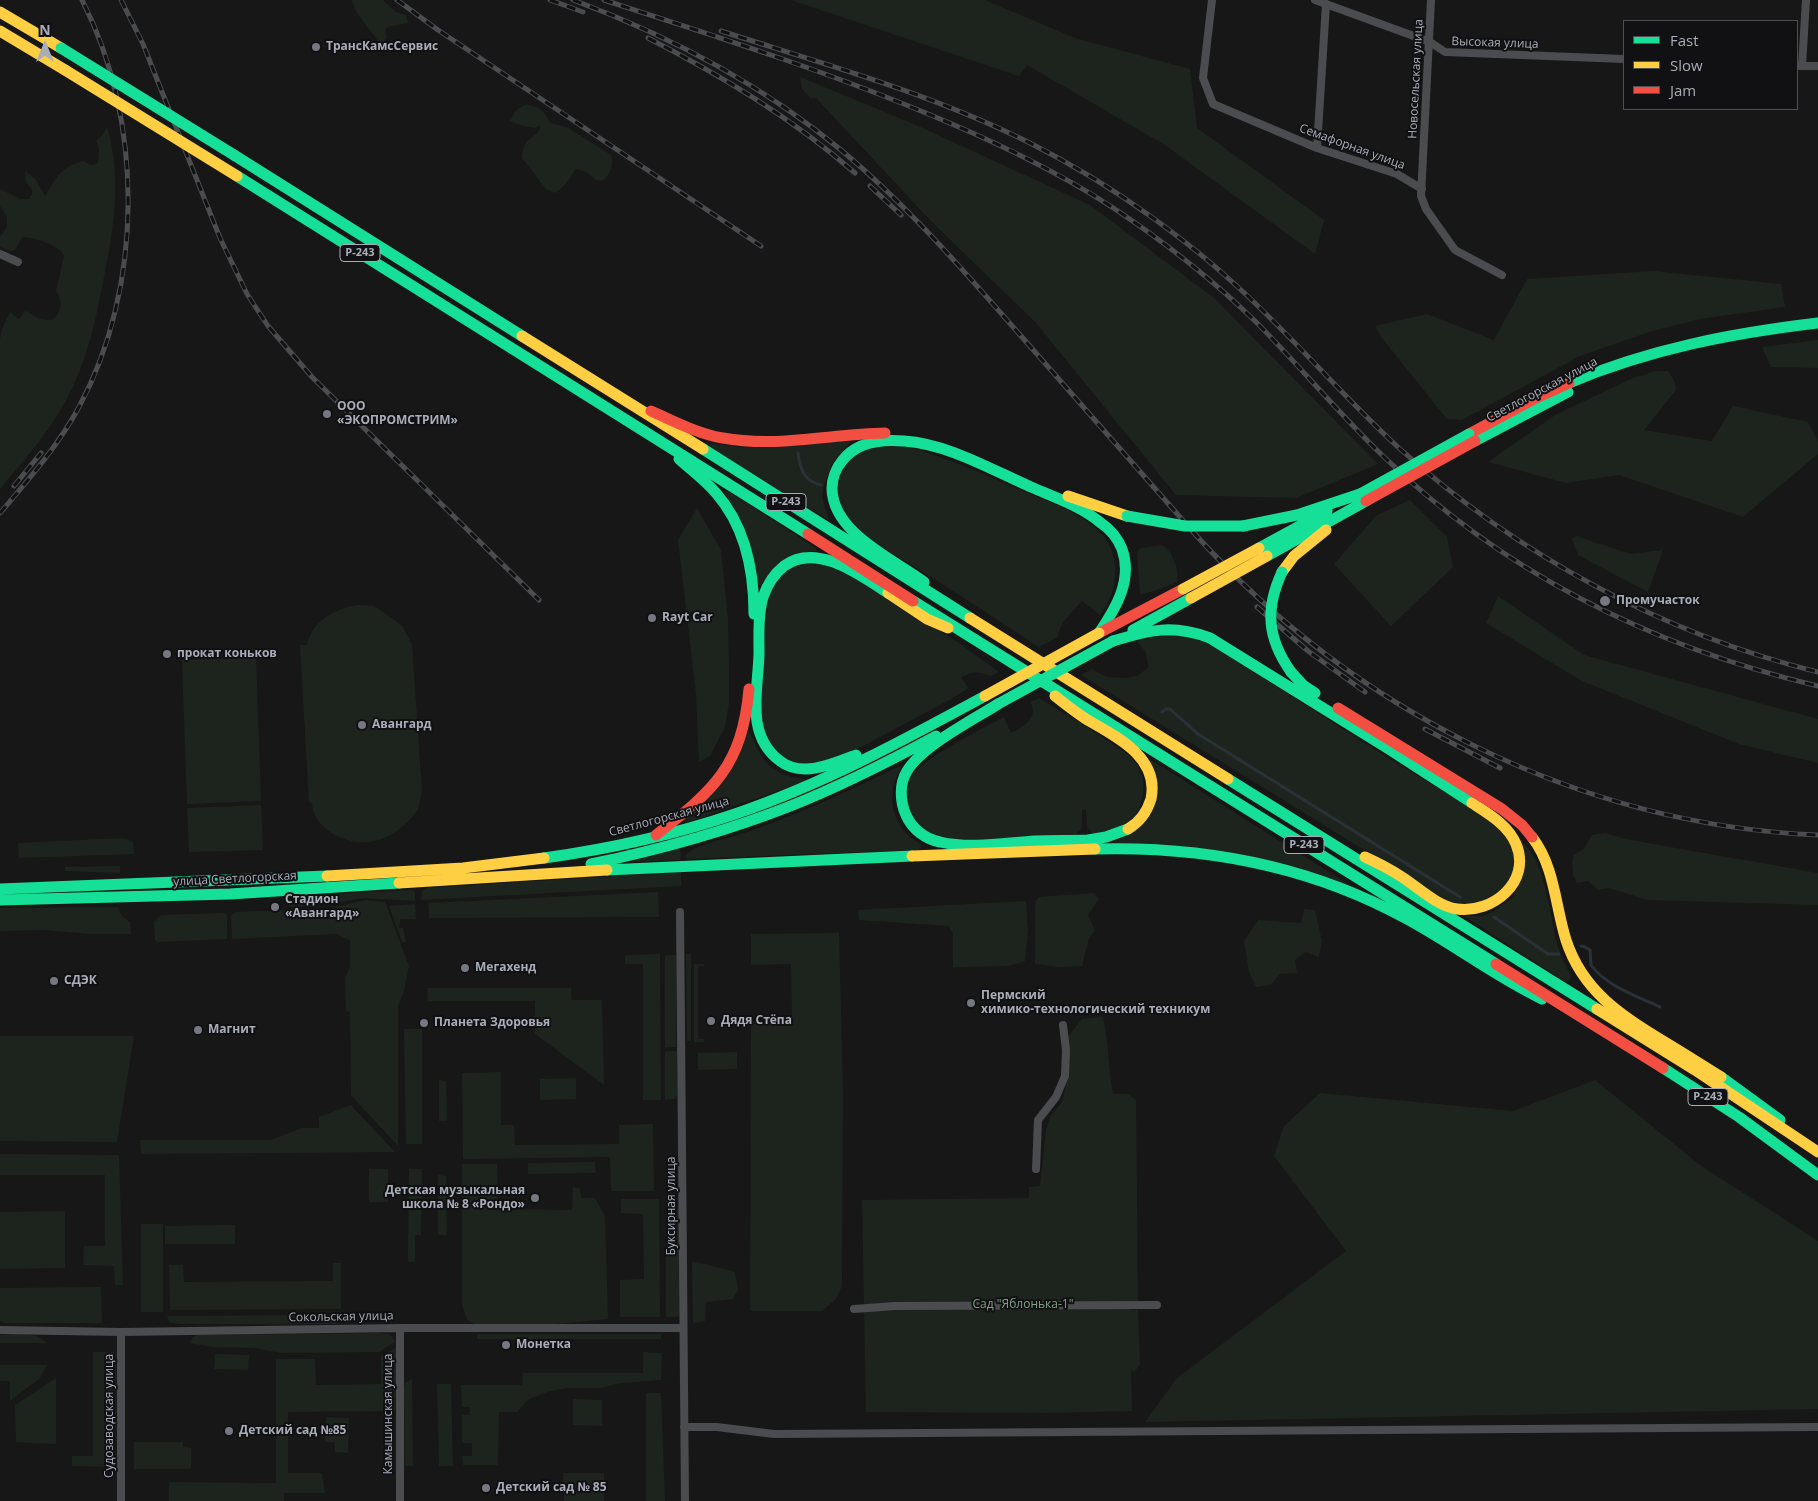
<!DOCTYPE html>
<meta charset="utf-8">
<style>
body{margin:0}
#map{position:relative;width:1818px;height:1501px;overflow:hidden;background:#171717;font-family:"Open Sans",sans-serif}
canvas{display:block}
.legend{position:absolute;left:1623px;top:20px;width:175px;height:90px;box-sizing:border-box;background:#111113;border:1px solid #4d4f55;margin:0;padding:6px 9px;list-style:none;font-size:15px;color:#a8adb8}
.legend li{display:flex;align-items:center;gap:10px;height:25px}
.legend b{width:25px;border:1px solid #4d4f55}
.north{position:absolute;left:20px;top:20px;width:50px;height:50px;-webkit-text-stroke:4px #111113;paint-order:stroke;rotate:0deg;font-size:14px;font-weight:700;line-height:20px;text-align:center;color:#a8adb8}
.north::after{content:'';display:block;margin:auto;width:18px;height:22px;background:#a8adb8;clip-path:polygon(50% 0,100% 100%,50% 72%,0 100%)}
</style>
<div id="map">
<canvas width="1818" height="1501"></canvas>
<ul class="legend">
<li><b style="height:6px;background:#16e098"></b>Fast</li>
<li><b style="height:6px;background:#ffcf43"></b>Slow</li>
<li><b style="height:6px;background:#f24e42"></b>Jam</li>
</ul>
<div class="north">N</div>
</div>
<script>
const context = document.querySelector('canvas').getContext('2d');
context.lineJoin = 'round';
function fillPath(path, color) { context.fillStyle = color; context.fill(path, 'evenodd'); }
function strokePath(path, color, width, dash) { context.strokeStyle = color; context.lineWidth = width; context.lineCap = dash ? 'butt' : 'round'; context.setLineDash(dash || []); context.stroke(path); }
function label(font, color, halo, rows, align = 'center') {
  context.font = font + ' "Open Sans",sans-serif'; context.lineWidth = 4; context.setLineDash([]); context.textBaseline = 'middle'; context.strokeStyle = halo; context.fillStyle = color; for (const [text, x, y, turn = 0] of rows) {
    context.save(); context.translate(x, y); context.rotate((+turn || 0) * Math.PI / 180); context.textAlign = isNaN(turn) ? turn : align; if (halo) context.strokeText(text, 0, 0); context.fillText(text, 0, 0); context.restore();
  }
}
fillPath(new Path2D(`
 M 352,0 L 383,0 L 396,12 L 406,15 L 408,23 L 388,27 L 385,30 L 387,38 L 382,42 L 378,41 L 355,10 Z
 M 791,0 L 985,0 L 1075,38 L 1190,69 L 1197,128 L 1324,220 L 1315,254 L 1165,145 L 1027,65 L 1019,76 Z
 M 800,77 L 916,125 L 1090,205 L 1214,298 L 1378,464 L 1296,498 L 1176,495 L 1036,323 L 931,221 L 816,98 L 811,99 L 802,89 Z
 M 525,105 C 538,105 545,111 550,123 L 567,127 L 611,155 C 613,161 612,165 610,171 C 598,196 592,166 575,170 C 569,179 565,187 555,193 L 546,189 L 522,158 C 522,135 539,139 541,125 L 535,128 C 528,127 515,124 510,121 L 516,110 Z
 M 107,127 C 122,176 114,228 104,277 C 96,321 86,365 64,404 C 47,435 22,462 0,489 L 0,339 L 2,329 L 10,312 L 17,318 L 20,319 L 24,312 L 27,311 C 36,317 42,322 54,319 C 62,309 63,302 56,291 L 64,256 C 59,244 35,238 23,237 C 13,248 20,256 0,247 L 0,237 L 7,227 L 7,217 L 0,206 L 0,189 L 20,199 L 29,199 L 32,194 L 32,190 L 26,182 L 25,170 L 36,180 L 45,196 C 57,177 61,166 84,161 L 91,165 L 98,163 L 99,149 L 96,140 L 103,135 Z
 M 1654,271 L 1781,284 L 1785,307 L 1700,319 L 1652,331 L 1580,356 L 1462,420 L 1447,419 L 1381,337 L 1375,326 L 1427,314 L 1494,340 L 1527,279 Z
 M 1818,340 L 1818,368 L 1771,367 L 1762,347 Z
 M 1655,371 L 1668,371 L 1675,382 L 1676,390 L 1644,430 L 1712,441 L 1733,406 L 1808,422 L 1818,441 L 1818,454 L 1743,517 L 1619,475 L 1566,483 L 1488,462 L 1555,415 L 1633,378 Z
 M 848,440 L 852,441 L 833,462 L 823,488 L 822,497 L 829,520 L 709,448 L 711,443 C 757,452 802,445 848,440 Z
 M 904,446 C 943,456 981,473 1018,489 C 1045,501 1086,513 1104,537 C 1122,561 1117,593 1100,615 L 1082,601 C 1073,611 1059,623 1058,637 L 1039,647 L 936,580 L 861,534 L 849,523 L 835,489 L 846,461 L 868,448 Z
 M 726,490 L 816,548 L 816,551 C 787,553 777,561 761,585 L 757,585 L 734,509 L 725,493 Z
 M 1410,500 L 1447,537 L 1453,567 L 1391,626 L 1334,564 L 1377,515 Z
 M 697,508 L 721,550 L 728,620 L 729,671 L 729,703 L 725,727 L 710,756 L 699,762 L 696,694 L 678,540 Z
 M 1576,536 L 1631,554 L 1663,550 L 1648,592 L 1578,555 L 1572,539 Z
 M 1162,545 C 1173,551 1179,570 1177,582 C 1169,585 1147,595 1140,594 L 1137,553 L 1140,548 Z
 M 801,563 L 820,563 L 858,579 L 962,645 L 999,672 L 991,676 C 980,671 971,671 961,678 L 969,688 L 953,698 L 835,761 L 802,767 L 773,752 L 763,728 L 760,712 L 768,598 C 774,580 784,570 801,563 Z
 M 1498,596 L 1584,655 L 1818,719 L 1818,763 L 1739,744 L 1582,681 L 1486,623 Z
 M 358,605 L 374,606 L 389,616 L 403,627 L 412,645 L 422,790 C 421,796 420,804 418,809 C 409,824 388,840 370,842 C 346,845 313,829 312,803 L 309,802 L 300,645 L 307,645 C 312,621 336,608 358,605 Z
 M 1166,634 L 1195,637 L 1214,647 L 1401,766 L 1492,820 L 1512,845 L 1515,871 C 1510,878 1502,893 1496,897 C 1483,907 1460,904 1445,900 L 1081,675 L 1092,669 L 1106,677 L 1127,678 L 1137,676 L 1149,667 L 1145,651 L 1137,641 Z
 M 256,657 L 261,801 L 187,804 L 182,660 Z
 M 1039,698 C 1062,712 1085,725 1108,741 C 1117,747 1128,753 1135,762 C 1144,773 1145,789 1141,802 C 1136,825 1113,830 1093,834 L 1087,827 L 1086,810 L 1082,810 L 1082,828 L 1073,837 L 954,840 L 927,835 L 908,814 L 903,790 C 906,785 908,780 911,776 C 926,757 981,729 1004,717 L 1011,733 C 1022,728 1040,717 1030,702 Z
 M 748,729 C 763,760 767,775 805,779 L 806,781 L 686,823 L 683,820 Z
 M 1145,757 L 1159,765 L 1370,898 L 1299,871 L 1113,842 L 1133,833 L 1146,819 Z
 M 898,767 L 901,767 L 901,769 C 887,789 890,818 908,835 C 911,839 917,841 921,844 L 921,848 L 918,850 L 686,859 L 686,855 C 694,845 719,841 732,837 C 789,819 844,793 898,767 Z
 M 261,805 L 263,850 L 189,852 L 187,808 Z
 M 1606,833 L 1625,839 L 1818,873 L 1818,905 L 1648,900 L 1609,888 L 1598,890 L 1588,881 L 1577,883 L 1573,875 L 1572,861 L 1574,855 L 1584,849 L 1592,835 Z
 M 122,838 L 128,839 L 133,843 L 134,854 L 19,858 L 18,843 Z
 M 1520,840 C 1545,858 1550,915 1557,944 C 1561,956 1566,966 1571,976 L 1568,982 L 1564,981 L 1464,916 L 1482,916 L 1493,912 L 1513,897 L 1523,875 Z
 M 680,847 L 681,858 L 680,860 L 630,862 Z
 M 120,866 L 120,873 L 65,871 L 65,867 Z
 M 681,872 L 681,886 L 421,900 L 422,891 L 426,888 Z
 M 413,890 L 415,892 L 415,901 L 364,898 L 328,904 L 291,907 L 290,905 L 312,895 Z
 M 658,892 L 659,917 L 429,918 L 428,903 Z
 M 1094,893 L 1099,899 L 1088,915 L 1095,930 L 1089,938 L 1082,966 L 1059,967 L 1035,964 L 1035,902 L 1039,897 Z
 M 365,900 L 385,902 L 409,966 L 404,991 L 398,1006 L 398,1146 L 351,1095 L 350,1012 L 346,1011 L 345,978 L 350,967 L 350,940 L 336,934 L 232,939 L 231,915 L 236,912 L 332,908 Z
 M 1026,901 L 1028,930 L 1025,961 L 1009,966 L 953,967 L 953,934 L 949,926 L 859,920 L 858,910 Z
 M 415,904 L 416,919 L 400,919 L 399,928 L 403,928 L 406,942 L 402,942 L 389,906 Z
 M 118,907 L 122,916 L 130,922 L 131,934 L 91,934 L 44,930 L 0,931 L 0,908 Z
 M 1304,909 L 1315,910 L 1322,941 L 1319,957 L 1306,952 L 1295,960 L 1297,973 L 1280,974 L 1271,985 L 1256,987 L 1249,972 L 1244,941 L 1258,920 L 1301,923 Z
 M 224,913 L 227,915 L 227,939 L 158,942 L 155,940 L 154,922 L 161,915 Z
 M 839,933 L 843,1090 L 842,1286 L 836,1299 L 822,1311 L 750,1311 L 751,1022 L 792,1021 L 791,964 L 751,965 L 751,934 Z
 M 660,954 L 661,1100 L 643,1100 L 643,964 L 625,964 L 625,955 Z
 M 686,954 L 691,954 L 691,1041 L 687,1041 Z
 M 665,955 L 676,955 L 676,1047 L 665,1047 Z
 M 694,964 L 704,964 L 704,966 L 698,966 L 698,1039 L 704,1039 L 704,1042 L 694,1042 Z
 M 427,988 L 571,988 L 572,1000 L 602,1000 L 604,1085 L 535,1034 L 535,1001 L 428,1001 Z
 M 1103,1017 C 1109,1042 1108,1068 1113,1094 L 1128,1094 L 1136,1100 L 1138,1302 L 1130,1302 L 1130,1310 L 1138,1310 L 1140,1365 L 1134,1372 L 1131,1370 L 1132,1411 L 1045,1413 L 866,1412 L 862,1200 L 1029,1198 L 1029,1187 L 1040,1186 L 1046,1129 L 1050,1117 L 1062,1102 L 1068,1077 L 1068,1037 L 1082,1019 Z
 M 404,1029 L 422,1029 L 422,1144 L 406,1144 Z
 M 0,1036 L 134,1036 L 117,1142 L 0,1141 Z
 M 665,1051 L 677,1051 L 677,1095 L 675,1099 L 665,1100 Z
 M 737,1052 L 737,1069 L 698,1070 L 698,1053 Z
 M 501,1072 L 501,1125 L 514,1125 L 515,1145 L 619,1144 L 619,1125 L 653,1124 L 654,1191 L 611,1191 L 610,1157 L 463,1159 L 462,1073 Z
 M 576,1078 L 576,1099 L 540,1100 L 540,1079 Z
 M 439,1080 L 446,1081 L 447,1121 L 439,1121 Z
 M 1595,1080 L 1700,1165 L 1818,1241 L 1818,1409 L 1145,1422 L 1177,1378 L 1346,1251 L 1274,1156 L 1284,1126 L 1320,1093 L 1513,1111 Z
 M 351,1105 L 395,1152 L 141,1154 L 140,1140 L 271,1140 L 302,1128 L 319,1128 L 319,1117 Z
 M 0,1154 L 119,1155 L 123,1285 L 115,1285 L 114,1266 L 83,1265 L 84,1246 L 105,1246 L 105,1175 L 0,1175 Z
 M 595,1162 L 596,1173 L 528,1174 L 528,1163 Z
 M 462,1164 L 497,1164 L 498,1209 L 572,1210 L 573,1187 L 580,1188 L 581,1198 L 595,1198 L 605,1216 L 608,1319 L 555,1324 L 476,1325 L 467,1320 L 462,1304 Z
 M 369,1169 L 388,1169 L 388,1202 L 369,1202 Z
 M 409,1169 L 422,1169 L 421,1235 L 415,1235 L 415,1262 L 408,1262 Z
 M 438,1175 L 446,1176 L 447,1235 L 438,1235 Z
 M 621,1199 L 659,1199 L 660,1317 L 620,1317 L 620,1280 L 644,1279 L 643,1214 L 621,1213 Z
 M 670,1199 L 676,1202 L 679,1211 L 679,1317 L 666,1317 L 666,1200 Z
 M 65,1211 L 65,1268 L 0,1269 L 0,1212 Z
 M 141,1224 L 163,1224 L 163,1312 L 141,1312 Z
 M 235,1225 L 235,1244 L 165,1244 L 165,1226 Z
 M 692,1262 L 697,1262 L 735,1272 L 738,1290 L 733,1299 L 706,1302 L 705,1321 L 693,1323 Z
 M 333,1263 L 341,1263 L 341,1309 L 170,1310 L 169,1265 L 183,1265 L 184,1282 L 333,1281 Z
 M 101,1287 L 102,1323 L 5,1323 L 0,1321 L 0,1288 Z
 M 342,1315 L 341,1318 L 336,1324 L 178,1324 L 169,1322 L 167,1316 Z
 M 380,1333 L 389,1334 L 396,1341 L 379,1352 L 280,1353 L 256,1348 L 212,1347 L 190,1343 L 193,1337 L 198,1335 Z
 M 477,1334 L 661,1334 L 661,1339 L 477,1339 Z
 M 0,1335 C 15,1335 36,1331 47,1343 L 0,1343 Z
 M 397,1347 L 395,1411 L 288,1412 L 288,1473 L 322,1473 L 325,1493 L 284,1493 L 284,1501 L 169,1501 L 169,1482 L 276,1483 L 276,1359 L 315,1359 L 316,1385 L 381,1384 L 381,1356 Z
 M 93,1352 L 116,1352 L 115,1467 L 72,1466 L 72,1456 L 93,1456 Z
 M 643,1352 L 662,1353 L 661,1380 L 621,1383 L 600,1388 L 566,1388 L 547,1392 L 529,1399 L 517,1412 L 499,1412 L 498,1465 L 463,1465 L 462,1456 L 472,1456 L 472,1443 L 462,1443 L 462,1415 L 470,1415 L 470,1407 L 462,1407 L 461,1385 L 522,1385 L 523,1373 L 643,1373 Z
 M 215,1354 L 249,1355 L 248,1370 L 214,1369 Z
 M 0,1365 L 47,1365 L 40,1378 L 10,1401 L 10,1381 L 0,1381 Z
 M 56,1378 L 56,1444 L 16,1442 L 15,1405 Z
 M 412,1379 L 413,1466 L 405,1466 L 404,1389 L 405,1383 Z
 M 437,1384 L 451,1384 L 453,1466 L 439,1466 Z
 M 646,1393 L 661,1393 L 665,1501 L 646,1501 Z
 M 573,1399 L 602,1400 L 602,1426 L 573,1425 Z
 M 326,1417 L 349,1418 L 348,1453 L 335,1452 L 335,1442 L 325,1442 Z
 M 134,1442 L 183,1442 L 183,1447 L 191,1448 L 191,1469 L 134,1469 Z
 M 563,1473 L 604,1473 L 604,1501 L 564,1501 Z`), '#1d241e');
strokePath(new Path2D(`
 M 798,453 C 800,469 804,481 821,485
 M 1162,712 L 1166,709 L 1170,709 L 1198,734 L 1460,897
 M 1494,917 L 1548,954 L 1559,954
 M 1581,946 L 1585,947 L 1590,950 L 1591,965 C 1606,986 1637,996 1660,1007`), '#2a3239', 3);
strokePath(new Path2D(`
 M 1212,0 L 1203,78 L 1213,104 L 1317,148 L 1397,174 L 1422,189
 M 1315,0 L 1430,42 L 1445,52 L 1624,59
 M 1431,0 L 1421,196 L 1426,209 L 1455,250 L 1502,275
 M 1798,66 L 1818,66
 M 1802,66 L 1806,0
 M 1317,148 L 1326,4
 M 0,254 L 18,262
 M 680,912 L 685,1501
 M 1036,1169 L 1038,1120 L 1056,1097 L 1065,1076 L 1066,1050 L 1063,1025
 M 854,1309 L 895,1306 L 1157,1305
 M 400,1328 L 400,1501
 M 0,1330 L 121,1332 L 400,1328 L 683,1328
 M 684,1427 L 717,1427 L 774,1434 L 1818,1427
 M 121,1501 L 121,1332`), '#4b4c50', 8);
strokePath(new Path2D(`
 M 234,155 L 522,336
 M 237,176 L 808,534
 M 1569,383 C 1649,349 1733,333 1818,323
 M 1475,441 L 1568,392
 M 703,449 L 970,618
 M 679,459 C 691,470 705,480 716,493 C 745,526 754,570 754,614
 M 1243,526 L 1297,515 L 1360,494
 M 1259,548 L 1327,511
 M 1267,556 L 1366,501
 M 924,582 C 893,559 833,533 832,489 C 832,479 836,468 842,461 C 856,442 881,439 904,441 C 948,444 990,469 1031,487 C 1054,497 1081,506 1101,523 C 1110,529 1118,539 1122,549 C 1133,580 1116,608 1099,633
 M 913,601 L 1496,964
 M 1133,630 L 1191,598
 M 1113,641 C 1149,630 1173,624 1210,638 L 1389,749 L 1472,803
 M 1291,672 L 1303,685 L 1315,693
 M 998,704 C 973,720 922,746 907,771 C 899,784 900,802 906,815 C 912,829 925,839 940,842 C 971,849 1004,843 1035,841 C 1053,840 1071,841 1088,840 L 1106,837 L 1128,829
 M 856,755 C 833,764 802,778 780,761 C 745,735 758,691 759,654 C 759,635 758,615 763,597 C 767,585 774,574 784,566 C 817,542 860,575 888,593
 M 1228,779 L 1597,1009
 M 1095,849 C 1203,846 1310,866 1405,918 C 1452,943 1494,976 1542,999
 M 544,858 C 609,849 673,835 735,814 C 823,784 904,740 985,696
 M 591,864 C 658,850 724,832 788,807 C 839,787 888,762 936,736
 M 607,870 L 912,856
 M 0,889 L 327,876
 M 0,900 L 230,894 L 399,883
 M 1663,1068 L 1739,1117 L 1818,1175
 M 1721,1077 L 1780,1120`), '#16e098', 11);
strokePath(new Path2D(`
 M 0,12 L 61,48
 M 0,31 L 65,70
 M 522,336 L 703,449
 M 1068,496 L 1127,516
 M 1282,572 L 1294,556 L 1326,530
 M 888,593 L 927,619 L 948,628
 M 970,618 L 1228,779
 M 1055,696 C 1065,704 1075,712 1086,719 C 1115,736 1160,757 1151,799 C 1147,812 1140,822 1128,829
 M 1532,837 C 1555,867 1555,905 1566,940 C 1582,990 1621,1016 1663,1041 C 1683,1053 1702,1065 1721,1077
 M 912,856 L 1095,849
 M 1365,857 C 1378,863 1390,869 1402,877 C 1419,888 1437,906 1457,909 C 1492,914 1532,882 1516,844 C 1508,825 1489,814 1472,803
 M 327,876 L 463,868 L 544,858
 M 399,883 L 607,870
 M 1597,1009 L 1695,1070 L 1818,1152`), '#ffcf43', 11);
strokePath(new Path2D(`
 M 651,411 C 674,421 698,434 723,438 C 777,448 831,434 885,433
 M 1469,434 L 1536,398 L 1569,383
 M 808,534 L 913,601
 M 1101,632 L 1183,589
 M 1338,708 L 1502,809 L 1522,825 L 1532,837
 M 656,835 C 714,790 742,766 749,689
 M 1496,964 L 1663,1068`), '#f24e42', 11);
const rail = new Path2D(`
 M 121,0 L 143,44 L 220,238 L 247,294 L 268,326 L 312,377 L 539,600
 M 397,0 L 438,30 L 761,246
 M 550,0 L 583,12
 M 573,0 C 670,36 761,84 841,150 C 907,205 964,271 1021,336 C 1078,401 1136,467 1194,533 C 1353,710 1579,825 1818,835
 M 604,0 C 715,36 826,71 933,116 C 1003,145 1072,178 1134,222 C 1177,252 1218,285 1255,321 C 1299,365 1338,413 1383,456 C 1505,574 1653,647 1818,686
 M 721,31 C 824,64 929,93 1026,141 C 1070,163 1113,189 1153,218 C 1179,237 1205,257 1229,279 C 1289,332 1340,394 1399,448 C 1518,555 1663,634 1818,672
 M 648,38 C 722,76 792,118 855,173
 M 870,186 L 901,215
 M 14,486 L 41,453
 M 0,513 C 29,479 58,446 79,407 C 144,286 144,121 82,0
 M 1257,607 L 1308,651 L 1365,692
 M 1425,729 L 1500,768`);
strokePath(rail, '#4b4c4f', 5);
strokePath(rail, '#111113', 3, [9]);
strokePath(new Path2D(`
 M 61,48 L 234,155
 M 1360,494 L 1469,434
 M 1127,516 L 1185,526 L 1243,526
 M 1282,572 C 1265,609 1267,638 1291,672
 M 998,704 L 1113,641`), '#16e098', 11);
strokePath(new Path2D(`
 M 65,70 L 237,176
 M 1183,589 L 1259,548
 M 1191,598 L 1267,556
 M 985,696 L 1099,633`), '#ffcf43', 11);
strokePath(new Path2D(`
 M 1366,501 L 1475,441`), '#f24e42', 11);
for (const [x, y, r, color] of [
 [316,47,5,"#757880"],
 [327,414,5,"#757880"],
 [1605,601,6,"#757880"],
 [652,618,5,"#757880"],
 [167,654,5,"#757880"],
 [362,725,5,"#757880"],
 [275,907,5,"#757880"],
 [465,968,5,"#757880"],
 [54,981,5,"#757880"],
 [971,1003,5,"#757880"],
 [711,1021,5,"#757880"],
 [424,1023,5,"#757880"],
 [198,1030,5,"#757880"],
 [535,1198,5,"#757880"],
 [506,1345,5,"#757880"],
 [229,1431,5,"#757880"],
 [486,1488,5,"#757880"]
]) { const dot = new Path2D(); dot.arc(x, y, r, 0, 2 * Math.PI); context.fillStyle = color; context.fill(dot); strokePath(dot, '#111113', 2); }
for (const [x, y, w] of [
 [360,253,40],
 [786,502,40],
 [1304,845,40],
 [1708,1097,40]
]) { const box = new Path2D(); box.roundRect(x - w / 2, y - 8.5, w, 17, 4); context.fillStyle = '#111113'; context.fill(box); strokePath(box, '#a8adb8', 1); }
label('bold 11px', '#a8adb8', null, [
 ["Р-243",360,253],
 ["Р-243",786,502],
 ["Р-243",1304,845],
 ["Р-243",1708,1097]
]);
label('12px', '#a8adb8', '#111113', [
 ["Высокая улица",1495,43,2],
 ["Новосельская улица",1416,79,-87],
 ["Семафорная улица",1352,147,20],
 ["Светлогорская улица",1542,390,-28],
 ["Светлогорская улица",669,817,-15],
 ["улица Светлогорская",235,879,-3],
 ["Буксирная улица",672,1206,-90],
 ["Сокольская улица",341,1317,-1],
 ["Камышинская улица",389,1414,-90],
 ["Судозаводская улица",110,1416,-90]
]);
label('bold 12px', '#a8adb8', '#111113', [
 ["ТрансКамсСервис",326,47],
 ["ООО",337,407],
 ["«ЭКОПРОМСТРИМ»",337,421],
 ["Промучасток",1616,601],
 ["Rayt Car",662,618],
 ["прокат коньков",177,654],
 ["Авангард",372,725],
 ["Стадион",285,900],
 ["«Авангард»",285,914],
 ["Мегахенд",475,968],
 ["СДЭК",64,981],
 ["Пермский",981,996],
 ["химико-технологический техникум",981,1010],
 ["Дядя Стёпа",721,1021],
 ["Планета Здоровья",434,1023],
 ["Магнит",208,1030],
 ["Детская музыкальная",525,1191,"right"],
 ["школа № 8 «Рондо»",525,1205,"right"],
 ["Монетка",516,1345],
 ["Детский сад №85",239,1431],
 ["Детский сад № 85",496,1488]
], 'left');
label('12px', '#7fa381', '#111113', [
 ["Сад \"Яблонька-1\"",1023,1305]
]);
</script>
